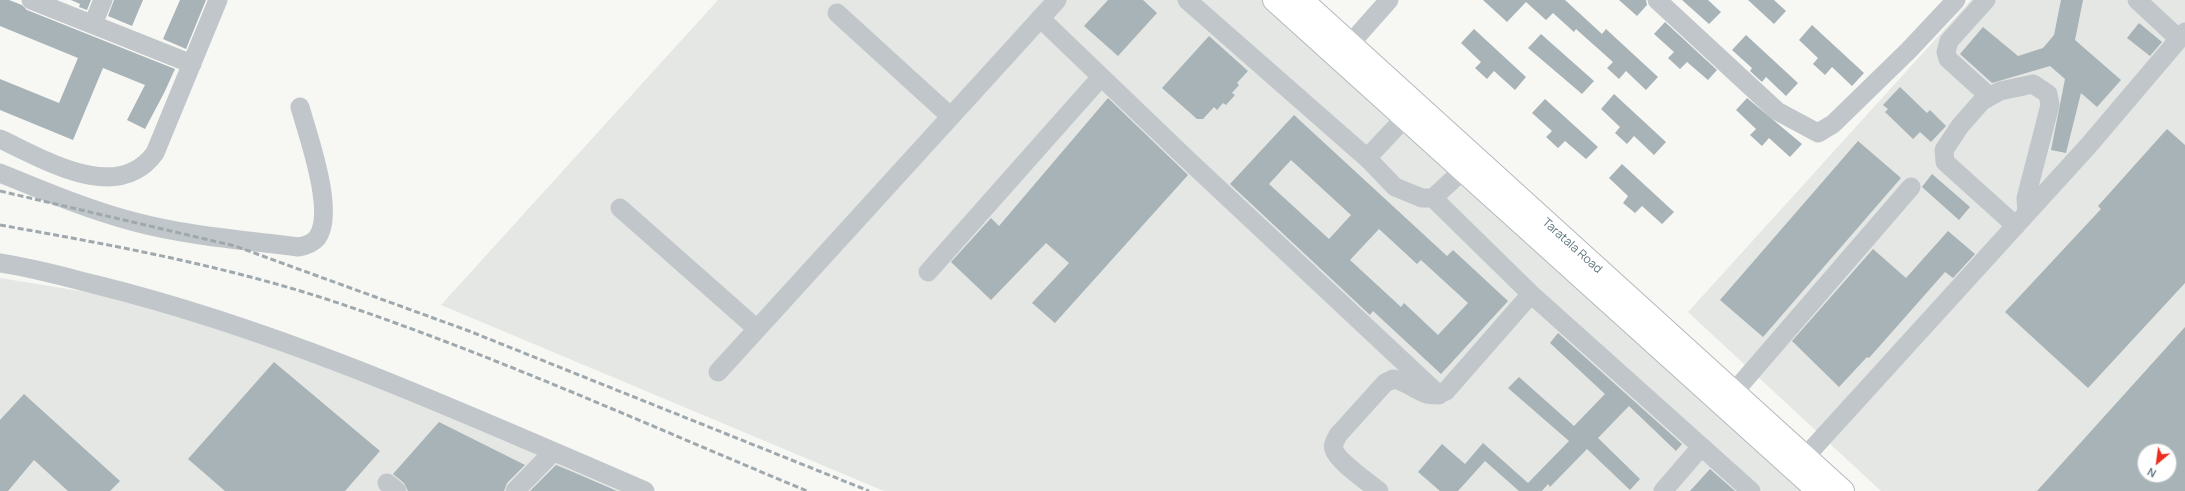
<!DOCTYPE html>
<style>
body{margin:0}
#map{position:relative;width:2185px;height:491px;overflow:hidden;background:#f7f7f4;font-family:Manrope,sans-serif}
canvas{display:block}
.north{position:absolute;left:2137px;top:443px;width:40px;height:40px;box-sizing:border-box;background:#fff;border:1px solid #c0c9cd;border-radius:50%;rotate:209deg;font-size:11px;font-weight:700;line-height:16px;text-align:center;color:#617881}
.north::after{content:'';display:block;margin:auto;width:14px;height:18px;background:#ed2e1f;clip-path:polygon(50% 0,100% 100%,50% 72%,0 100%)}
</style>
<div id="map">
<canvas width="2185" height="491"></canvas>
<div class="north">N</div>
</div>
<script>
const context = document.querySelector('canvas').getContext('2d');
context.lineJoin = 'round';
function fillPath(path, color) { context.fillStyle = color; context.fill(path, 'evenodd'); }
function strokePath(path, color, width, dash) { context.strokeStyle = color; context.lineWidth = width; context.lineCap = dash ? 'butt' : 'round'; context.setLineDash(dash || []); context.stroke(path); }
function label(font, color, halo, rows, align = 'center') {
  context.font = font + ' Manrope,sans-serif'; context.lineWidth = 4; context.setLineDash([]); context.textBaseline = 'middle'; context.strokeStyle = halo; context.fillStyle = color; for (const [text, x, y, turn = 0] of rows) {
    context.save(); context.translate(x, y); context.rotate((+turn || 0) * Math.PI / 180); context.textAlign = isNaN(turn) ? turn : align; if (halo) context.strokeText(text, 0, 0); context.fillText(text, 0, 0); context.restore();
  }
}
fillPath(new Path2D(`
 M 718,0 L 1264,0 L 1809,491 L 884,491 L 441,305 Z
 M 1971,0 L 2185,0 L 2185,491 L 1881,491 L 1688,312 ZM 2145,451 L 2169,451 L 2169,475 L 2145,475 Z
 M 0,278 L 129,299 L 372,381 L 623,491 L 0,491 Z`), '#e5e7e5');
fillPath(new Path2D(`
 M 0,0 L 9,0 L 22,5 L 27,10 L 175,69 L 164,93 L 145,129 L 127,120 L 145,85 L 103,68 L 73,140 L 0,110 L 0,79 L 59,103 L 78,58 L 0,26 Z
 M 71,0 L 91,0 L 87,10 L 79,7 L 80,4 Z
 M 114,0 L 143,0 L 132,26 L 108,16 Z
 M 180,0 L 206,0 L 186,49 L 163,39 Z
 M 1108,0 L 1143,0 L 1157,13 L 1118,56 L 1084,26 Z
 M 1483,0 L 1565,0 L 1602,34 L 1606,29 L 1658,77 L 1646,90 L 1626,71 L 1619,79 L 1607,68 L 1613,62 L 1576,29 L 1574,32 L 1553,13 L 1546,20 L 1526,2 L 1507,22 Z
 M 1619,0 L 1646,0 L 1647,5 L 1637,16 Z
 M 1682,0 L 1708,0 L 1721,12 L 1709,24 Z
 M 1748,0 L 1774,0 L 1786,11 L 1774,24 Z
 M 2061,0 L 2083,0 L 2075,40 L 2121,80 L 2097,107 L 2081,93 L 2066,153 L 2051,150 L 2065,79 L 2050,66 L 1992,83 L 1960,54 L 1983,27 L 2018,56 L 2043,48 L 2054,35 Z
 M 1665,22 L 1717,70 L 1708,80 L 1687,62 L 1680,69 L 1668,58 L 1674,52 L 1654,34 Z
 M 2139,23 L 2162,42 L 2150,56 L 2127,38 Z
 M 1812,25 L 1864,73 L 1852,86 L 1832,67 L 1825,75 L 1813,64 L 1818,58 L 1799,40 Z
 M 1474,29 L 1526,77 L 1515,90 L 1494,71 L 1487,79 L 1475,68 L 1481,62 L 1461,43 Z
 M 1541,34 L 1594,81 L 1582,94 L 1528,48 Z
 M 1746,35 L 1798,83 L 1786,96 L 1766,77 L 1762,82 L 1750,71 L 1752,68 L 1732,50 Z
 M 1209,36 L 1248,71 L 1237,83 L 1239,85 L 1232,93 L 1235,95 L 1226,105 L 1223,103 L 1217,110 L 1214,107 L 1203,119 L 1197,119 L 1162,88 Z
 M 1900,87 L 1927,113 L 1930,110 L 1946,126 L 1931,142 L 1920,132 L 1913,139 L 1885,112 L 1888,109 L 1883,105 Z
 M 1614,94 L 1666,142 L 1654,155 L 1634,136 L 1627,144 L 1615,133 L 1620,127 L 1601,109 Z
 M 1108,98 L 1188,175 L 1055,323 L 1032,303 L 1069,263 L 1046,243 L 991,300 L 951,262 L 991,218 L 999,226 Z
 M 1747,98 L 1802,144 L 1790,157 L 1769,138 L 1762,146 L 1750,135 L 1756,129 L 1736,110 Z
 M 1545,99 L 1598,147 L 1586,159 L 1565,141 L 1558,148 L 1546,137 L 1552,131 L 1532,113 Z
 M 1294,115 L 1447,256 L 1453,250 L 1508,301 L 1441,374 L 1373,311 L 1370,315 L 1230,184 ZM 1291,160 L 1351,215 L 1329,239 L 1269,184 ZM 1379,229 L 1417,264 L 1421,260 L 1468,303 L 1438,335 L 1404,303 L 1401,307 L 1350,260 Z
 M 2167,129 L 2185,145 L 2185,283 L 2088,388 L 2005,312 L 2101,209 L 2098,206 Z
 M 1858,141 L 1901,178 L 1763,337 L 1720,300 Z
 M 1622,164 L 1674,212 L 1662,224 L 1642,206 L 1635,213 L 1623,203 L 1628,196 L 1609,178 Z
 M 1932,174 L 1970,207 L 1959,220 L 1922,187 Z
 M 1948,231 L 1975,254 L 1953,278 L 1945,272 L 1869,358 L 1867,357 L 1839,387 L 1792,341 L 1873,249 L 1906,278 Z
 M 2185,327 L 2185,491 L 2037,491 ZM 2145,451 L 2169,451 L 2169,475 L 2145,475 Z
 M 1558,333 L 1682,444 L 1676,451 L 1629,406 L 1598,438 L 1640,479 L 1630,490 L 1587,449 L 1550,487 L 1548,484 L 1542,491 L 1519,491 L 1485,461 L 1458,491 L 1440,491 L 1418,472 L 1442,444 L 1465,464 L 1483,443 L 1528,483 L 1569,441 L 1508,388 L 1519,377 L 1574,426 L 1605,394 L 1550,343 Z
 M 274,362 L 380,451 L 345,491 L 225,491 L 188,459 Z
 M 24,394 L 120,481 L 110,491 L 68,491 L 34,460 L 8,491 L 0,491 L 0,420 Z
 M 439,422 L 525,465 L 507,483 L 504,491 L 408,491 L 404,483 L 393,474 Z
 M 556,465 L 573,472 L 617,491 L 530,491 Z
 M 1710,469 L 1735,491 L 1690,491 Z`), '#a7b3b6');
const major = new Path2D(`
 M 1274,0 L 1818,491
 M 1302,0 L 1843,491`);
strokePath(major, '#b3babd', 24);
strokePath(new Path2D(`
 M 31,0 L 192,64
 M 1187,0 L 1367,158 L 1395,187 L 1422,198 L 1433,198 L 1531,294 L 1751,491
 M 1657,0 L 1777,111 L 1818,133 L 1833,124 L 1909,50 L 1956,0
 M 1986,0 L 1949,41 L 1946,52 L 1948,59 L 1989,96
 M 2137,0 L 2179,39
 M 837,13 L 950,116
 M 1040,18 L 1188,160 L 1439,395
 M 93,24 L 103,0
 M 1350,44 L 1389,0
 M 0,139 C 44,159 117,205 155,153 L 218,0
 M 1367,158 L 1414,108
 M 0,173 C 44,191 89,210 135,222 C 188,236 243,240 298,247 C 305,246 312,244 317,238 C 336,213 308,136 300,107
 M 1433,198 L 1473,161
 M 620,208 L 757,329
 M 2016,226 L 1945,162 L 1944,150 L 1960,126 L 1982,101 L 2000,91 L 2033,84 L 2048,94 L 2050,105 L 2026,198 L 2027,213
 M 0,263 C 33,268 65,277 97,285 C 287,332 466,414 645,491
 M 928,272 L 1101,77
 M 718,372 L 1057,0
 M 1734,392 L 1911,187
 M 1805,457 L 2089,145 L 2185,32
 M 387,483 L 397,491
 M 515,491 L 553,452
 M 1379,491 C 1369,483 1336,460 1334,449 C 1332,444 1336,440 1338,435 L 1385,383 L 1393,379 C 1414,382 1423,403 1446,391 L 1531,294
 M 1663,491 L 1701,447`), '#c0c6c9', 19);
strokePath(major, '#fff', 22);
strokePath(new Path2D(`
 M 0,191 L 235,246 L 469,331 L 869,491
 M 0,225 C 118,246 237,268 350,307 C 505,360 655,428 807,491`), '#9fa9ad', 3, [6, 3]);
label('12px', '#617881', '#fff', [
 ["Taratala Road",1572,246,42]
]);
</script>
